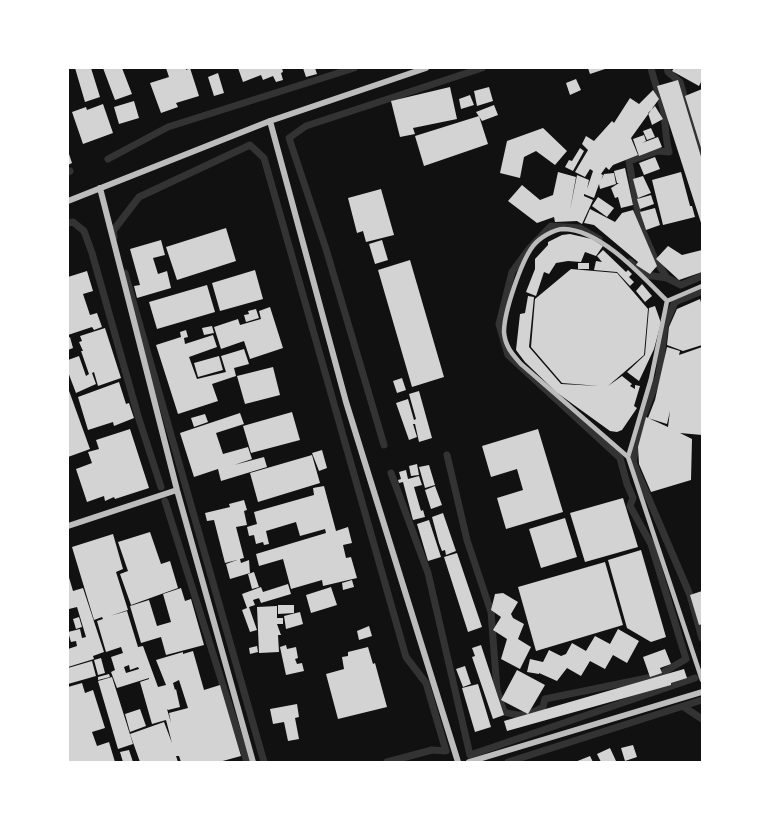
<!DOCTYPE html>
<style>
body{margin:0}
#map{position:relative;width:770px;height:830px;overflow:hidden;background:#111;font-family:Spectral,serif}
canvas{display:block}
.frame{position:absolute;inset:0;border:69px solid #fff;pointer-events:none}
</style>
<div id="map">
<canvas width="770" height="830"></canvas>
<div class="frame"></div>
</div>
<script>
const context = document.querySelector('canvas').getContext('2d');
context.lineJoin = 'round';
function strokePath(path, color, width, dash) { context.strokeStyle = color; context.lineWidth = width; context.lineCap = dash ? 'butt' : 'round'; context.setLineDash(dash || []); context.stroke(path); }
function fillPath(path, color) { context.fillStyle = color; context.fill(path, 'evenodd'); }
strokePath(new Path2D(`
 M 651,68 C 654,82 660,95 663,109 C 666,123 665,137 669,152 L 658,151 L 629,161 L 640,225 L 655,259 L 667,278
 M 667,68 L 668,72 L 680,82 L 702,156
 M 108,159 L 168,127 L 354,68
 M 68,172 L 70,171
 M 68,223 L 73,222 L 84,231 L 92,253 L 138,416 L 161,487
 M 114,237 L 113,231 L 139,197 L 250,145 L 264,158 L 406,657 L 426,683 L 446,751 L 432,750 L 387,762
 M 630,262 L 646,275 L 667,278 L 681,285 L 702,276
 M 125,273 L 264,762
 M 702,291 L 675,302 L 665,325 L 659,375 L 642,419 L 633,462 L 690,595 L 702,638
 M 384,445 L 326,249 L 289,138 L 306,126 L 482,68
 M 447,455 L 467,540 L 491,612 L 497,690 L 504,712 C 522,717 527,716 543,707 L 545,699 L 657,676 L 686,659 L 651,544 L 630,506 L 633,498 L 627,484 L 620,458 L 508,355 L 499,324 L 512,272 L 529,249 L 551,226 L 580,228 L 599,239
 M 391,473 L 428,573 L 470,755 L 695,678
 M 165,501 L 247,762
 M 684,707 L 702,719
 M 508,762 L 702,700`), '#333', 7);
fillPath(new Path2D(`
 M 75,68 L 91,68 L 100,97 L 85,102 Z
 M 103,68 L 122,68 L 132,94 L 115,100 Z
 M 166,68 L 186,68 L 186,70 L 190,68 L 199,96 L 176,103 L 178,107 L 161,113 L 150,83 L 169,77 Z
 M 238,68 L 282,68 L 283,72 L 281,73 L 283,80 L 276,82 L 273,76 L 263,80 L 261,75 L 243,82 Z
 M 303,68 L 315,68 L 317,74 L 306,77 Z
 M 588,68 L 608,68 L 590,74 Z
 M 674,68 L 702,68 L 702,80 L 699,86 L 672,71 Z
 M 218,73 L 224,93 L 214,96 L 208,77 Z
 M 576,79 L 581,90 L 570,95 L 566,83 Z
 M 678,80 L 702,160 L 702,226 L 657,86 Z
 M 450,87 L 457,119 L 413,128 L 415,134 L 400,137 L 391,101 Z
 M 489,87 L 493,101 L 477,106 L 474,91 Z
 M 702,89 L 702,151 L 685,96 Z
 M 653,90 L 659,99 L 631,138 L 638,155 L 613,165 L 609,170 L 606,167 L 601,174 L 603,175 L 601,180 L 604,174 L 614,173 L 616,184 L 600,189 L 599,184 L 594,198 L 584,194 L 584,196 L 593,200 L 582,224 L 577,221 L 555,222 L 554,217 L 537,223 L 508,201 L 522,185 L 540,200 L 553,195 L 558,172 L 576,177 L 570,210 L 577,175 L 589,180 L 587,189 L 593,171 L 590,169 L 585,177 L 575,172 L 588,150 L 582,144 L 586,136 L 594,141 L 612,121 L 614,123 L 630,98 L 639,104 Z
 M 470,95 L 474,105 L 461,109 L 459,99 Z
 M 134,101 L 139,118 L 119,124 L 114,107 Z
 M 103,104 L 113,133 L 83,144 L 72,112 L 86,107 L 87,110 Z
 M 494,105 L 498,115 L 482,121 L 476,112 Z
 M 655,106 L 663,119 L 652,125 L 648,113 Z
 M 479,116 L 488,144 L 424,166 L 415,136 Z
 M 543,128 L 567,151 L 555,165 L 536,151 L 524,157 L 520,178 L 500,173 L 507,141 Z
 M 651,128 L 655,137 L 647,140 L 643,131 Z
 M 644,135 L 646,141 L 642,143 L 658,137 L 662,147 L 639,156 L 633,139 Z
 M 580,148 L 584,151 L 573,171 L 565,167 L 569,160 L 572,161 Z
 M 68,151 L 72,163 L 68,165 Z
 M 655,157 L 660,169 L 644,175 L 639,163 Z
 M 625,168 L 633,205 L 621,208 L 618,197 L 615,198 L 611,188 L 619,183 L 617,183 L 614,171 Z
 M 681,172 L 690,206 L 692,206 L 695,217 L 663,225 L 652,180 Z
 M 643,176 L 651,193 L 638,198 L 633,179 Z
 M 381,189 L 394,235 L 366,242 L 363,231 L 357,233 L 348,198 Z
 M 651,195 L 654,204 L 640,209 L 637,199 Z
 M 598,197 L 614,208 L 607,217 L 592,206 Z
 M 655,208 L 660,225 L 646,230 L 640,212 Z
 M 590,209 L 615,222 L 622,213 L 633,210 L 657,266 L 650,274 L 636,265 L 638,262 L 594,225 L 584,223 Z
 M 226,228 L 236,261 L 177,280 L 166,247 Z
 M 570,234 L 592,239 L 603,246 L 596,256 L 585,252 L 581,262 L 568,261 L 556,263 L 549,274 L 544,272 L 536,296 L 526,292 L 535,269 L 535,259 L 548,245 L 548,242 L 562,235 Z
 M 161,240 L 165,255 L 153,258 L 158,274 L 167,271 L 171,288 L 137,298 L 134,286 L 140,285 L 130,249 Z
 M 382,240 L 388,260 L 375,264 L 369,244 Z
 M 668,246 L 682,255 L 702,250 L 702,272 L 679,280 L 656,259 Z
 M 603,250 L 626,272 L 628,270 L 632,274 L 629,277 L 634,282 L 630,286 L 617,272 L 594,270 L 596,261 L 602,262 L 597,256 Z
 M 410,260 L 444,377 L 412,387 L 378,270 Z
 M 578,263 L 589,263 L 589,269 L 578,269 Z
 M 571,269 L 617,273 L 648,309 L 644,355 L 608,386 L 622,376 L 632,384 L 630,386 L 635,389 L 635,385 L 640,386 L 634,406 L 637,408 L 622,430 L 617,432 L 610,431 L 556,392 L 525,362 L 516,350 L 520,314 L 525,313 L 528,296 L 534,297 L 529,347 L 561,384 L 599,386 L 562,383 L 531,347 L 535,299 Z
 M 255,270 L 263,299 L 220,311 L 212,283 Z
 M 87,271 L 93,291 L 83,294 L 90,315 L 97,313 L 102,327 L 94,330 L 92,327 L 68,335 L 68,277 Z
 M 642,284 L 652,296 L 645,302 L 636,291 Z
 M 207,285 L 215,312 L 157,329 L 149,302 Z
 M 700,299 L 702,306 L 702,345 L 683,351 L 667,345 L 669,327 L 677,309 Z
 M 655,306 L 661,323 L 654,349 L 639,381 L 627,372 L 645,355 L 649,308 Z
 M 270,307 L 283,348 L 250,359 L 244,341 L 221,349 L 214,327 L 238,319 L 240,325 L 261,319 L 259,311 Z
 M 256,309 L 259,318 L 246,322 L 244,315 L 249,314 L 248,311 Z
 M 212,326 L 214,333 L 204,335 L 202,328 Z
 M 105,328 L 121,378 L 98,386 L 94,372 L 92,373 L 96,384 L 76,393 L 68,372 L 68,360 L 79,356 L 86,376 L 89,374 L 81,351 L 83,351 L 79,342 L 82,341 L 80,336 Z
 M 186,330 L 188,337 L 184,338 L 185,344 L 213,335 L 217,347 L 189,357 L 197,379 L 226,372 L 221,356 L 244,349 L 249,364 L 234,368 L 236,376 L 212,384 L 218,401 L 178,414 L 156,345 L 181,337 L 180,332 Z
 M 70,337 L 73,348 L 68,350 L 68,338 Z
 M 667,347 L 680,351 L 679,355 L 702,347 L 702,435 L 680,433 L 692,439 L 691,480 L 651,492 L 639,464 L 638,447 L 646,417 L 668,427 L 670,411 L 667,424 L 648,418 L 655,400 Z
 M 219,356 L 223,370 L 198,377 L 194,363 Z
 M 273,367 L 280,395 L 245,404 L 237,376 Z
 M 402,378 L 406,390 L 397,393 L 393,381 Z
 M 119,382 L 126,404 L 129,403 L 134,418 L 114,426 L 113,422 L 88,430 L 78,397 Z
 M 68,388 L 90,449 L 68,457 Z
 M 419,391 L 432,438 L 419,442 L 415,424 L 413,424 L 417,437 L 409,440 L 396,403 L 408,399 L 414,420 L 416,419 L 409,394 Z
 M 292,412 L 300,440 L 251,453 L 243,426 Z
 M 240,413 L 244,424 L 216,433 L 223,454 L 248,447 L 252,459 L 234,465 L 264,457 L 267,467 L 221,481 L 218,469 L 194,477 L 180,433 Z
 M 205,414 L 208,422 L 194,427 L 191,418 Z
 M 130,429 L 149,488 L 115,499 L 114,497 L 105,501 L 104,496 L 87,502 L 76,469 L 92,463 L 88,452 L 99,449 L 96,440 Z
 M 538,429 L 563,512 L 506,529 L 497,498 L 523,490 L 517,469 L 491,477 L 482,446 Z
 M 322,450 L 327,468 L 319,471 L 312,453 Z
 M 312,455 L 320,483 L 258,502 L 250,473 Z
 M 417,464 L 419,475 L 411,476 L 409,466 Z
 M 429,465 L 435,485 L 425,488 L 419,467 Z
 M 406,470 L 408,479 L 419,476 L 422,485 L 414,487 L 421,511 L 423,510 L 425,517 L 413,520 L 403,482 L 399,483 L 398,480 L 401,479 L 399,472 Z
 M 324,486 L 336,531 L 348,527 L 352,543 L 343,545 L 346,558 L 351,557 L 357,578 L 323,586 L 322,580 L 291,589 L 283,559 L 259,566 L 256,554 L 326,533 L 325,529 L 300,536 L 296,522 L 266,531 L 269,544 L 264,545 L 263,542 L 256,544 L 254,535 L 249,536 L 247,527 L 257,524 L 254,512 L 314,495 L 313,488 Z
 M 435,486 L 442,505 L 431,509 L 425,490 Z
 M 623,498 L 638,547 L 585,562 L 570,513 Z
 M 244,500 L 247,510 L 244,511 L 247,525 L 236,527 L 244,558 L 240,559 L 241,563 L 249,560 L 250,573 L 230,579 L 226,564 L 237,560 L 225,563 L 214,520 L 207,521 L 205,513 L 230,507 L 229,504 Z
 M 443,513 L 456,551 L 446,555 L 445,550 L 442,551 L 439,543 L 432,517 Z
 M 565,518 L 577,557 L 541,568 L 529,529 Z
 M 429,520 L 441,557 L 428,561 L 417,524 Z
 M 150,532 L 161,564 L 170,561 L 178,588 L 131,605 L 120,574 L 128,571 L 118,542 Z
 M 113,534 L 123,569 L 116,572 L 128,610 L 110,616 L 127,611 L 138,647 L 143,646 L 158,687 L 166,685 L 156,660 L 183,652 L 183,654 L 193,651 L 204,690 L 220,685 L 241,756 L 219,762 L 181,762 L 179,756 L 176,756 L 178,762 L 140,762 L 130,734 L 164,722 L 172,743 L 166,720 L 152,724 L 140,682 L 149,679 L 149,678 L 117,688 L 111,672 L 115,670 L 111,657 L 123,653 L 121,647 L 106,652 L 97,621 L 103,619 L 102,617 L 94,620 L 72,547 ZM 129,665 L 130,670 L 138,667 L 139,669 L 126,673 L 124,667 ZM 179,680 L 188,708 L 169,713 L 171,723 L 167,709 L 168,710 L 180,707 L 176,689 L 175,690 L 173,683 Z
 M 641,550 L 666,637 L 651,642 L 627,628 L 608,560 Z
 M 457,553 L 482,627 L 468,632 L 444,557 Z
 M 605,562 L 623,625 L 536,651 L 518,587 Z
 M 254,572 L 259,587 L 252,589 L 248,574 Z
 M 68,574 L 73,591 L 83,588 L 104,652 L 93,656 L 94,659 L 68,667 L 68,649 L 77,646 L 76,641 L 71,642 L 68,632 L 80,629 L 82,638 L 86,637 L 77,607 L 69,609 Z
 M 352,580 L 354,587 L 343,590 L 342,583 Z
 M 288,584 L 291,594 L 261,603 L 257,593 L 259,598 L 253,600 L 255,605 L 249,607 L 257,630 L 250,632 L 242,610 L 247,608 L 242,594 L 261,587 L 263,592 Z
 M 331,587 L 337,605 L 311,613 L 306,595 Z
 M 181,588 L 185,601 L 191,599 L 204,645 L 166,655 L 161,637 L 141,643 L 130,606 L 149,600 L 157,626 L 171,622 L 163,594 Z
 M 702,591 L 702,624 L 699,625 L 690,595 Z
 M 503,593 L 518,602 L 511,614 L 513,618 L 524,624 L 518,639 L 531,647 L 520,669 L 501,659 L 507,639 L 493,630 L 501,617 L 491,610 L 495,594 Z
 M 278,605 L 294,605 L 294,613 L 278,614 Z
 M 277,606 L 277,618 L 283,618 L 283,624 L 277,624 L 281,635 L 278,635 L 279,652 L 259,653 L 257,607 Z
 M 300,612 L 303,624 L 286,629 L 284,616 Z
 M 79,617 L 82,627 L 76,629 L 73,619 Z
 M 369,626 L 372,636 L 359,640 L 357,631 Z
 M 618,629 L 639,641 L 627,663 L 613,655 L 605,669 L 590,661 L 581,676 L 567,668 L 557,681 L 539,673 L 539,674 L 527,672 L 530,659 L 543,662 L 549,650 L 561,656 L 566,654 L 572,643 L 586,651 L 595,636 L 610,644 Z
 M 286,645 L 287,649 L 296,647 L 298,658 L 295,659 L 297,664 L 302,663 L 304,671 L 286,675 L 280,647 Z
 M 481,645 L 504,715 L 493,719 L 472,657 L 475,656 L 472,648 Z
 M 257,646 L 258,652 L 250,654 L 249,648 Z
 M 368,647 L 373,664 L 375,663 L 387,707 L 338,719 L 326,674 L 344,669 L 342,657 L 348,656 L 348,652 Z
 M 665,649 L 671,664 L 660,668 L 662,673 L 650,677 L 643,657 Z
 M 101,658 L 105,673 L 98,675 L 94,660 Z
 M 92,661 L 96,676 L 68,684 L 68,668 Z
 M 465,666 L 471,684 L 463,687 L 456,669 Z
 M 684,669 L 687,678 L 671,683 L 671,685 L 507,731 L 504,721 Z
 M 517,670 L 545,685 L 528,714 L 501,700 Z
 M 109,674 L 110,677 L 98,680 L 98,677 Z
 M 112,677 L 133,744 L 118,749 L 98,681 Z
 M 82,683 L 85,693 L 93,690 L 105,728 L 92,732 L 97,746 L 109,742 L 115,762 L 68,762 L 68,687 Z
 M 478,684 L 491,727 L 475,732 L 462,688 Z
 M 297,704 L 299,717 L 295,718 L 299,739 L 288,741 L 284,722 L 273,724 L 270,709 Z
 M 140,709 L 146,726 L 130,732 L 125,714 Z
 M 633,745 L 637,757 L 625,761 L 621,748 Z
 M 610,748 L 616,761 L 601,762 L 597,754 Z
 M 129,750 L 133,762 L 123,762 L 120,752 Z
 M 590,756 L 593,762 L 575,762 Z`), '#d3d3d3');
strokePath(new Path2D(`
 M 667,301 C 642,276 601,230 564,229 C 554,229 539,238 533,246 C 521,262 504,312 504,332 C 505,346 512,354 521,364 L 628,457 L 702,680
 M 667,301 L 702,286
 M 628,457 L 651,379 L 667,301`), '#bcbcbc', 4.5);
strokePath(new Path2D(`
 M 270,121 L 346,402 L 458,762
 M 100,188 L 177,490 L 253,762
 M 68,201 L 270,121 L 426,68
 M 68,526 L 177,490
 M 469,762 L 702,692`), '#bcbcbc', 6);
</script>
